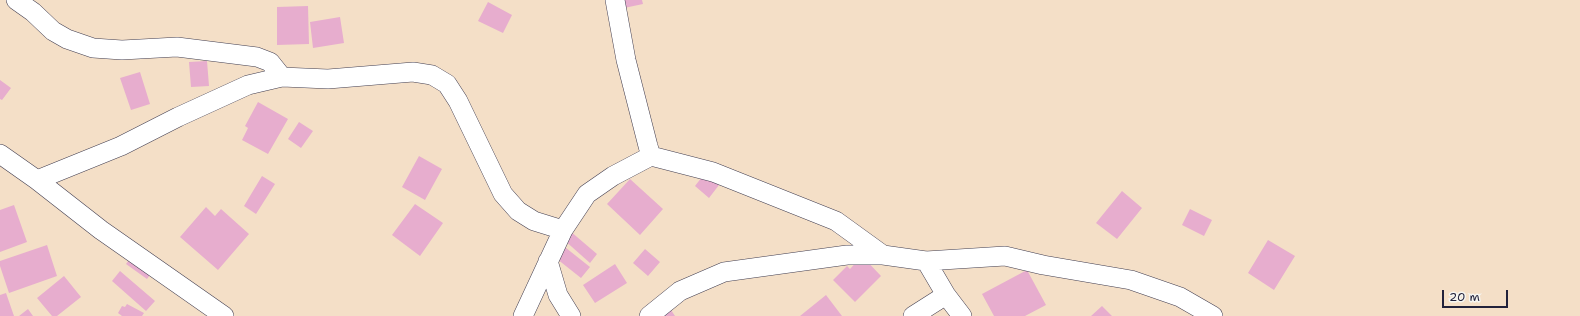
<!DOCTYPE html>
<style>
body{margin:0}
#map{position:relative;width:1580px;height:316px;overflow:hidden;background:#f4dfc7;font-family:"Shantell Sans",sans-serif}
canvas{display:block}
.scale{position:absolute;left:1442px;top:290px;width:66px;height:18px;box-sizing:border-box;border:2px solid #22223b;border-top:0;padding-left:5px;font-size:12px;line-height:14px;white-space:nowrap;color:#22223b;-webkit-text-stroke:3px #f6f6f2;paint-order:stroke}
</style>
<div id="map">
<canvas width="1580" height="316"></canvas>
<div class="scale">20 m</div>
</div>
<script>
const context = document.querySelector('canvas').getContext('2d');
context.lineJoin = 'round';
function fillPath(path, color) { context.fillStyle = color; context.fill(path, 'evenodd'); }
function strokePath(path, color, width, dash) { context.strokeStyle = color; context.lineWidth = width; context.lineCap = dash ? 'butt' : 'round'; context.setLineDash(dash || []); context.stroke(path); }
fillPath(new Path2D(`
 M 622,0 L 642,0 L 643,4 L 624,8 Z
 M 488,2 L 512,15 L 503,33 L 478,21 Z
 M 308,6 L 309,44 L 277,45 L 277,7 Z
 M 340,17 L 344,43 L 313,48 L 310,22 Z
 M 207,61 L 209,86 L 191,87 L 189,62 Z
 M 140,72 L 150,104 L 131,110 L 120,78 Z
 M 0,80 L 11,88 L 2,100 L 0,99 Z
 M 258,102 L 288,119 L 268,154 L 242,140 L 248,128 L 245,126 Z
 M 299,122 L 313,131 L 301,148 L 288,139 Z
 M 419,156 L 442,169 L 425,200 L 402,187 Z
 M 705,173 L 719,185 L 709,198 L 695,186 Z
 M 262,176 L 275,184 L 256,214 L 244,206 Z
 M 630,179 L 663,209 L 640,235 L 607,204 Z
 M 1122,191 L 1142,208 L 1117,239 L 1096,223 Z
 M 415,204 L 443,223 L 420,256 L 392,235 Z
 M 14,205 L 27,242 L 0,252 L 0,210 Z
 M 206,207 L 215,216 L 221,209 L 249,234 L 218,270 L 180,237 Z
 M 1190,209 L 1212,220 L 1204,236 L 1182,225 Z
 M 570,231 L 597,254 L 590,263 L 563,239 Z
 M 1268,240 L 1295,256 L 1274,290 L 1248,273 Z
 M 561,244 L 590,267 L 581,278 L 552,255 Z
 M 47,245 L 57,276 L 9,293 L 0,266 L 0,261 Z
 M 645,249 L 660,262 L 648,276 L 633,263 Z
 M 862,256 L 881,276 L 855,302 L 833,280 L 847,266 L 850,269 Z
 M 131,257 L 152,272 L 147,279 L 126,264 Z
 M 615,264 L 627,283 L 595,303 L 583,285 Z
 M 1027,270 L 1046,305 L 1025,316 L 994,316 L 982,294 Z
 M 120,271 L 155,301 L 146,311 L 112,281 Z
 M 64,276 L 81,297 L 57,316 L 52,316 L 37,298 Z
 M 6,293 L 14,316 L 0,316 L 0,295 Z
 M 826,295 L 842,316 L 800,316 Z
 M 127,304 L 144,313 L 142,316 L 122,316 L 118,313 L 122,306 L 125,307 Z
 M 1102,306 L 1112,316 L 1091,316 Z
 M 669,307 L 675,316 L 657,316 Z
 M 28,309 L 33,316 L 19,316 Z`), '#e7adce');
const street = new Path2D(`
 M 16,0 L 33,12 L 53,31 L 67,39 L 93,48 L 122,50 L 177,47 L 257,57 L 270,62 L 282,77
 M 615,0 L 626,60 L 648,146 L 651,156 L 713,172 L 836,221 L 883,255 L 926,261 L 1005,256 L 1043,265 L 1131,280 L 1180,297 L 1213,316
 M 0,154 L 37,180 L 101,230 L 224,316
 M 37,180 L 121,146 L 178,117 L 248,85 L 282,77 L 328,79 L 413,72 L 432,75 L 447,84 L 458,101 L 503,194 L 518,211 L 534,221 L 563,230
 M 548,261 L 558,295 L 571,316
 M 926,261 L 946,295 L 962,316
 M 523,316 L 563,230 L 587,194 L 613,176 L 651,156
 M 649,316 L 680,291 L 724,272 L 847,255 L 883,255
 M 913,316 L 946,295`);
strokePath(street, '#423e50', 20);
strokePath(street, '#fff', 19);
</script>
